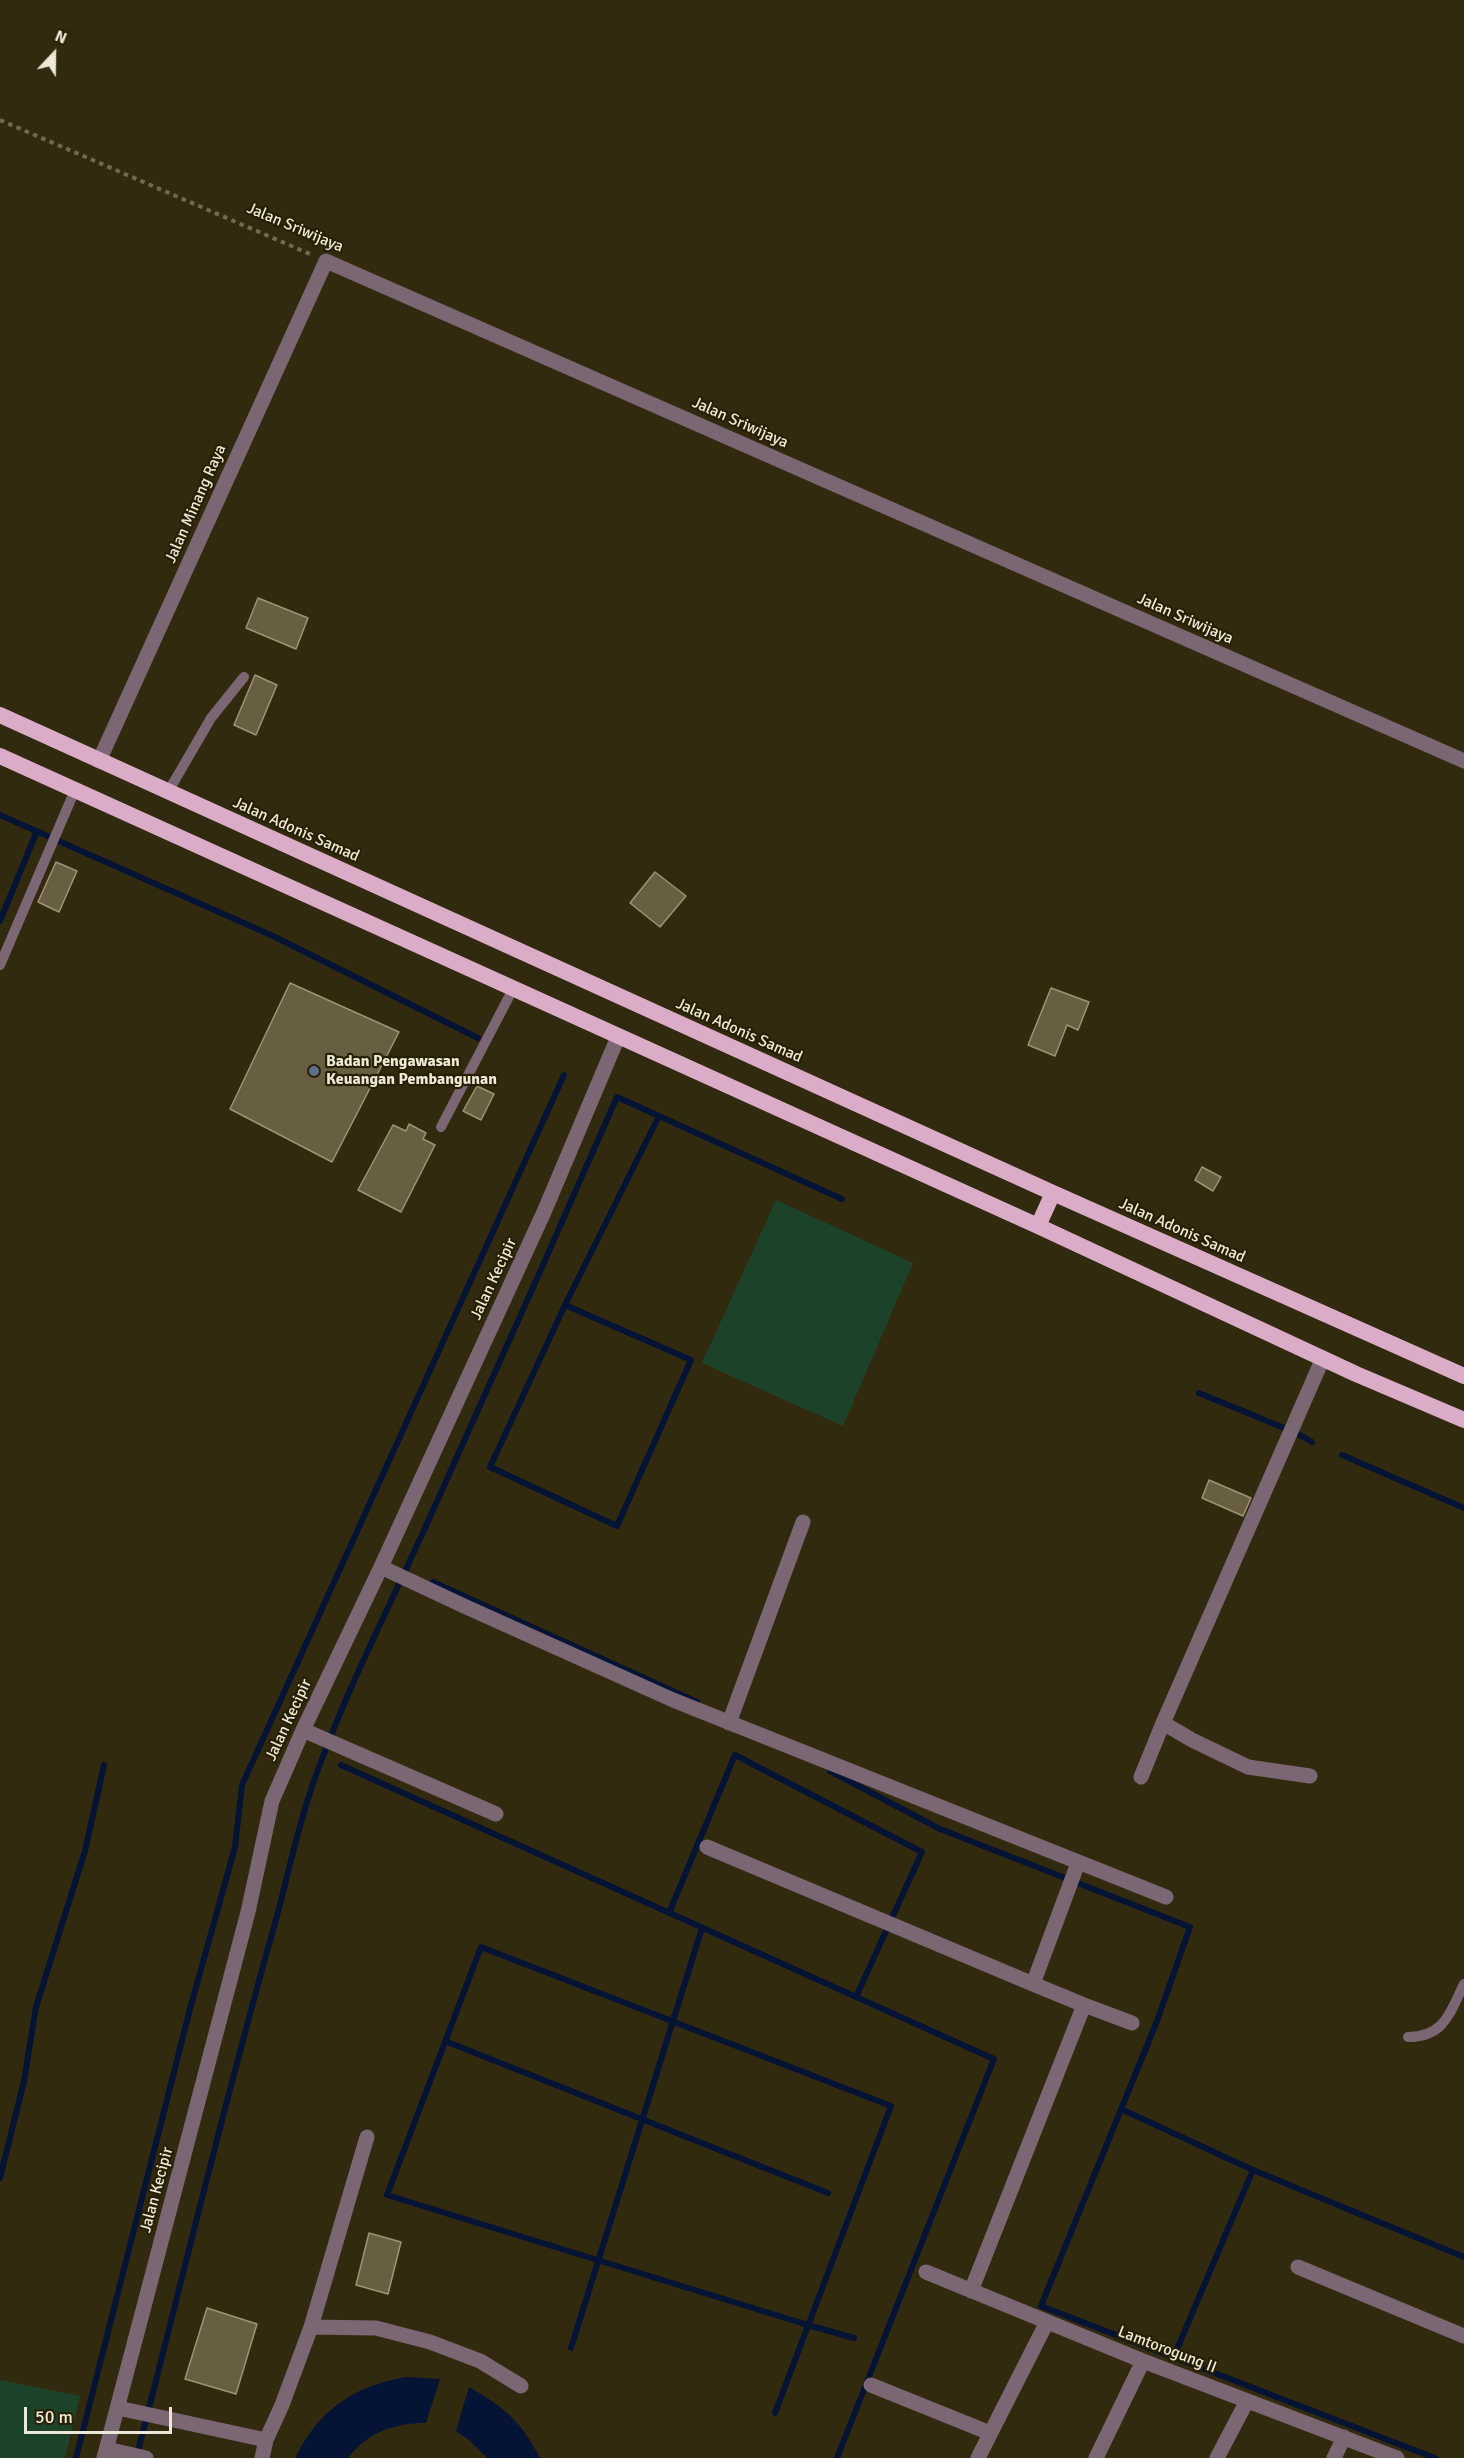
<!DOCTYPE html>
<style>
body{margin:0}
#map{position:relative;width:1464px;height:2458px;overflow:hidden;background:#322a0f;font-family:Signika,sans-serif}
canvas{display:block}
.north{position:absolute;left:24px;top:24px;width:60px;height:60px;-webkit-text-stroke:4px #282005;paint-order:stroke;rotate:22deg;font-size:16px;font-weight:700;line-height:24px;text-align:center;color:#ede8d8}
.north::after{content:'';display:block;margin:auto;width:21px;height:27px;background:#ede8d8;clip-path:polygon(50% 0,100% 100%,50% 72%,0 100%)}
.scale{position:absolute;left:24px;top:2407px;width:148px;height:27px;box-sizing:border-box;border:3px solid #ede8d8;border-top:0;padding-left:8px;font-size:18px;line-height:21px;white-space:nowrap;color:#ede8d8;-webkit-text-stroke:4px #282005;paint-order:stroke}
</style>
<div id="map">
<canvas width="1464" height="2458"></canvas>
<div class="north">N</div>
<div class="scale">50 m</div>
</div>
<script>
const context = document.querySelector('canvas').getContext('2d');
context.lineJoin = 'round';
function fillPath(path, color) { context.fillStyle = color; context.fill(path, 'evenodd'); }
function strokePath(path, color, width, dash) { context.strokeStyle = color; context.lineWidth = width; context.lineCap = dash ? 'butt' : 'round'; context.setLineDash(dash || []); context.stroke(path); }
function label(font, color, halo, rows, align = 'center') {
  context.font = font + ' Signika,sans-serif'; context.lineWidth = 4.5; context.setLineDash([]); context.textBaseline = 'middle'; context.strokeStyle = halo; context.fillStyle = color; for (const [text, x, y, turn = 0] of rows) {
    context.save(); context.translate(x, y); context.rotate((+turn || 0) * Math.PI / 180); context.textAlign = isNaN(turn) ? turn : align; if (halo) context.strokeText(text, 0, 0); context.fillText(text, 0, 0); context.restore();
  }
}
fillPath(new Path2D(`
 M 776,1200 L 913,1263 L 843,1426 L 702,1363 Z
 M 0,2380 L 80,2396 L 65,2458 L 0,2458 Z`), '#1c4329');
fillPath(new Path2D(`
 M 406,2377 L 440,2379 L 426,2423 C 395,2423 368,2432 348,2458 L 295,2458 C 320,2409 352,2387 406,2377 Z
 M 469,2387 C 504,2407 522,2422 540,2458 L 487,2458 L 469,2440 L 456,2431 Z`), '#051335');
strokePath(new Path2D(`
 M 0,815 L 273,936 L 478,1038
 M 0,921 L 37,831
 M 565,1305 L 691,1360 L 617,1526 L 490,1467 L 565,1305 L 659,1116
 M 1199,1393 L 1284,1428
 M 1298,1434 L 1312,1442
 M 1342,1455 L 1464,1508
 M 433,1582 L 697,1702
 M 341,1765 L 994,2059 L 837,2458
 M 830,1771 L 940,1829 L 1190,1927 L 1157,2021 L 1041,2306 L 1435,2458
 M 669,1913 L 735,1755 L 922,1852 L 856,1997
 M 445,2041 L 828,2193
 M 1121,2109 L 1253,2170
 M 0,2178 L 24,2081 L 36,2007 L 85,1851 L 104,1765
 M 571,2348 L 702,1928
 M 1174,2356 L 1253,2170 L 1464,2257
 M 775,2413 L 891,2106 L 481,1947 L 387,2195 L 808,2325 L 854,2338
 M 137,2455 C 182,2281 223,2107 272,1934 C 288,1878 298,1822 319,1767 C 349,1685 389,1607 425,1528 C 490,1385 554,1241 617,1097 L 842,1199
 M 76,2458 L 190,2009 L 235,1847 L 242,1785 L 564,1075`), '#051335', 6);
const building = new Path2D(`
 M 258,598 L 308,618 L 296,649 L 246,628 Z
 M 255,675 L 277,685 L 256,735 L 234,725 Z
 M 56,862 L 77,871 L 59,912 L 38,902 Z
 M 655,872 L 686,896 L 660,927 L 630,903 Z
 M 290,983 L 399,1032 L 332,1162 L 230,1109 Z
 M 1051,988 L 1089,1002 L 1078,1030 L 1067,1025 L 1055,1056 L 1028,1045 Z
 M 477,1086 L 494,1094 L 481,1120 L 463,1111 Z
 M 409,1124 L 426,1133 L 423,1139 L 435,1145 L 401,1212 L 358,1190 L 393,1125 L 406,1131 Z
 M 1202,1167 L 1221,1177 L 1213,1191 L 1195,1180 Z
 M 1209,1480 L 1251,1498 L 1243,1516 L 1202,1498 Z
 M 369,2233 L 401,2242 L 388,2294 L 356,2285 Z
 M 207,2308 L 257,2324 L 236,2394 L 185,2379 Z`);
fillPath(building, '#685f43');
strokePath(building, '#9d9376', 1.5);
strokePath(new Path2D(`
 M 0,120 L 310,254`), '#716a53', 4, [4.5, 4.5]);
strokePath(new Path2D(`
 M 168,792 L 211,718 L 244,677
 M 0,965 L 75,790
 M 441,1127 L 513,989
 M 1408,2037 C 1445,2037 1450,2012 1464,1984`), '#7b6673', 10);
strokePath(new Path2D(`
 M 99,761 L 326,261 L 1464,761
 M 381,1567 L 464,1606 L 673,1700 L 1166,1897
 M 729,1723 L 803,1522
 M 303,1730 L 496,1814
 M 1310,1776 L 1248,1767 L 1192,1740 L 1163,1723 L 1323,1358
 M 1141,1777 L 1163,1723
 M 707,1847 L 1033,1984
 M 1078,1863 L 1033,1984 L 1084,2005
 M 1298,2267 L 1464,2336
 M 926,2272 L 1143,2361 L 1397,2458
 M 971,2291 L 1084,2005 L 1132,2023
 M 311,2327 L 376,2328 L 430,2342 L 480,2361 L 521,2386
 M 871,2385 L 990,2433
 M 118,2408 L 266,2440
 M 107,2449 L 146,2458
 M 104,2458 L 248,1912 L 272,1801 L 303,1730 L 381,1567 L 544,1212 L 618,1037
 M 262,2458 L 266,2440 L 282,2405 L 311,2327 L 367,2137
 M 978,2458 L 1047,2322
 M 1096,2458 L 1143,2361
 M 1217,2458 L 1247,2401
 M 1334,2458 L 1344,2437`), '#7b6673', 15);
strokePath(new Path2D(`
 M 0,715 L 1053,1193 L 1464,1376
 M 0,756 L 1038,1226 L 1356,1374 L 1464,1420
 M 1038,1226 L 1053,1193`), '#dbacc8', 16);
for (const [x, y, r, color] of [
 [314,1071,6,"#5c6f8a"]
]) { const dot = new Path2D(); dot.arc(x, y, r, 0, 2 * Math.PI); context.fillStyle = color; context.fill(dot); strokePath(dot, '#282005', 2); }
label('16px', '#ede8d8', '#282005', [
 ["Jalan Sriwijaya",295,228,23],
 ["Jalan Sriwijaya",740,423,24],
 ["Jalan Minang Raya",196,504,-66],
 ["Jalan Sriwijaya",1185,619,24],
 ["Jalan Adonis Samad",296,830,24],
 ["Jalan Adonis Samad",739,1031,24],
 ["Jalan Adonis Samad",1182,1231,24],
 ["Jalan Kecipir",494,1279,-65],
 ["Jalan Kecipir",289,1720,-65],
 ["Jalan Kecipir",157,2190,-75],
 ["Lamtorogung II",1167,2350,21]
]);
label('bold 16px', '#ede8d8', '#282005', [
 ["Badan Pengawasan",326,1062],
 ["Keuangan Pembangunan",326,1080]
], 'left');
</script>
